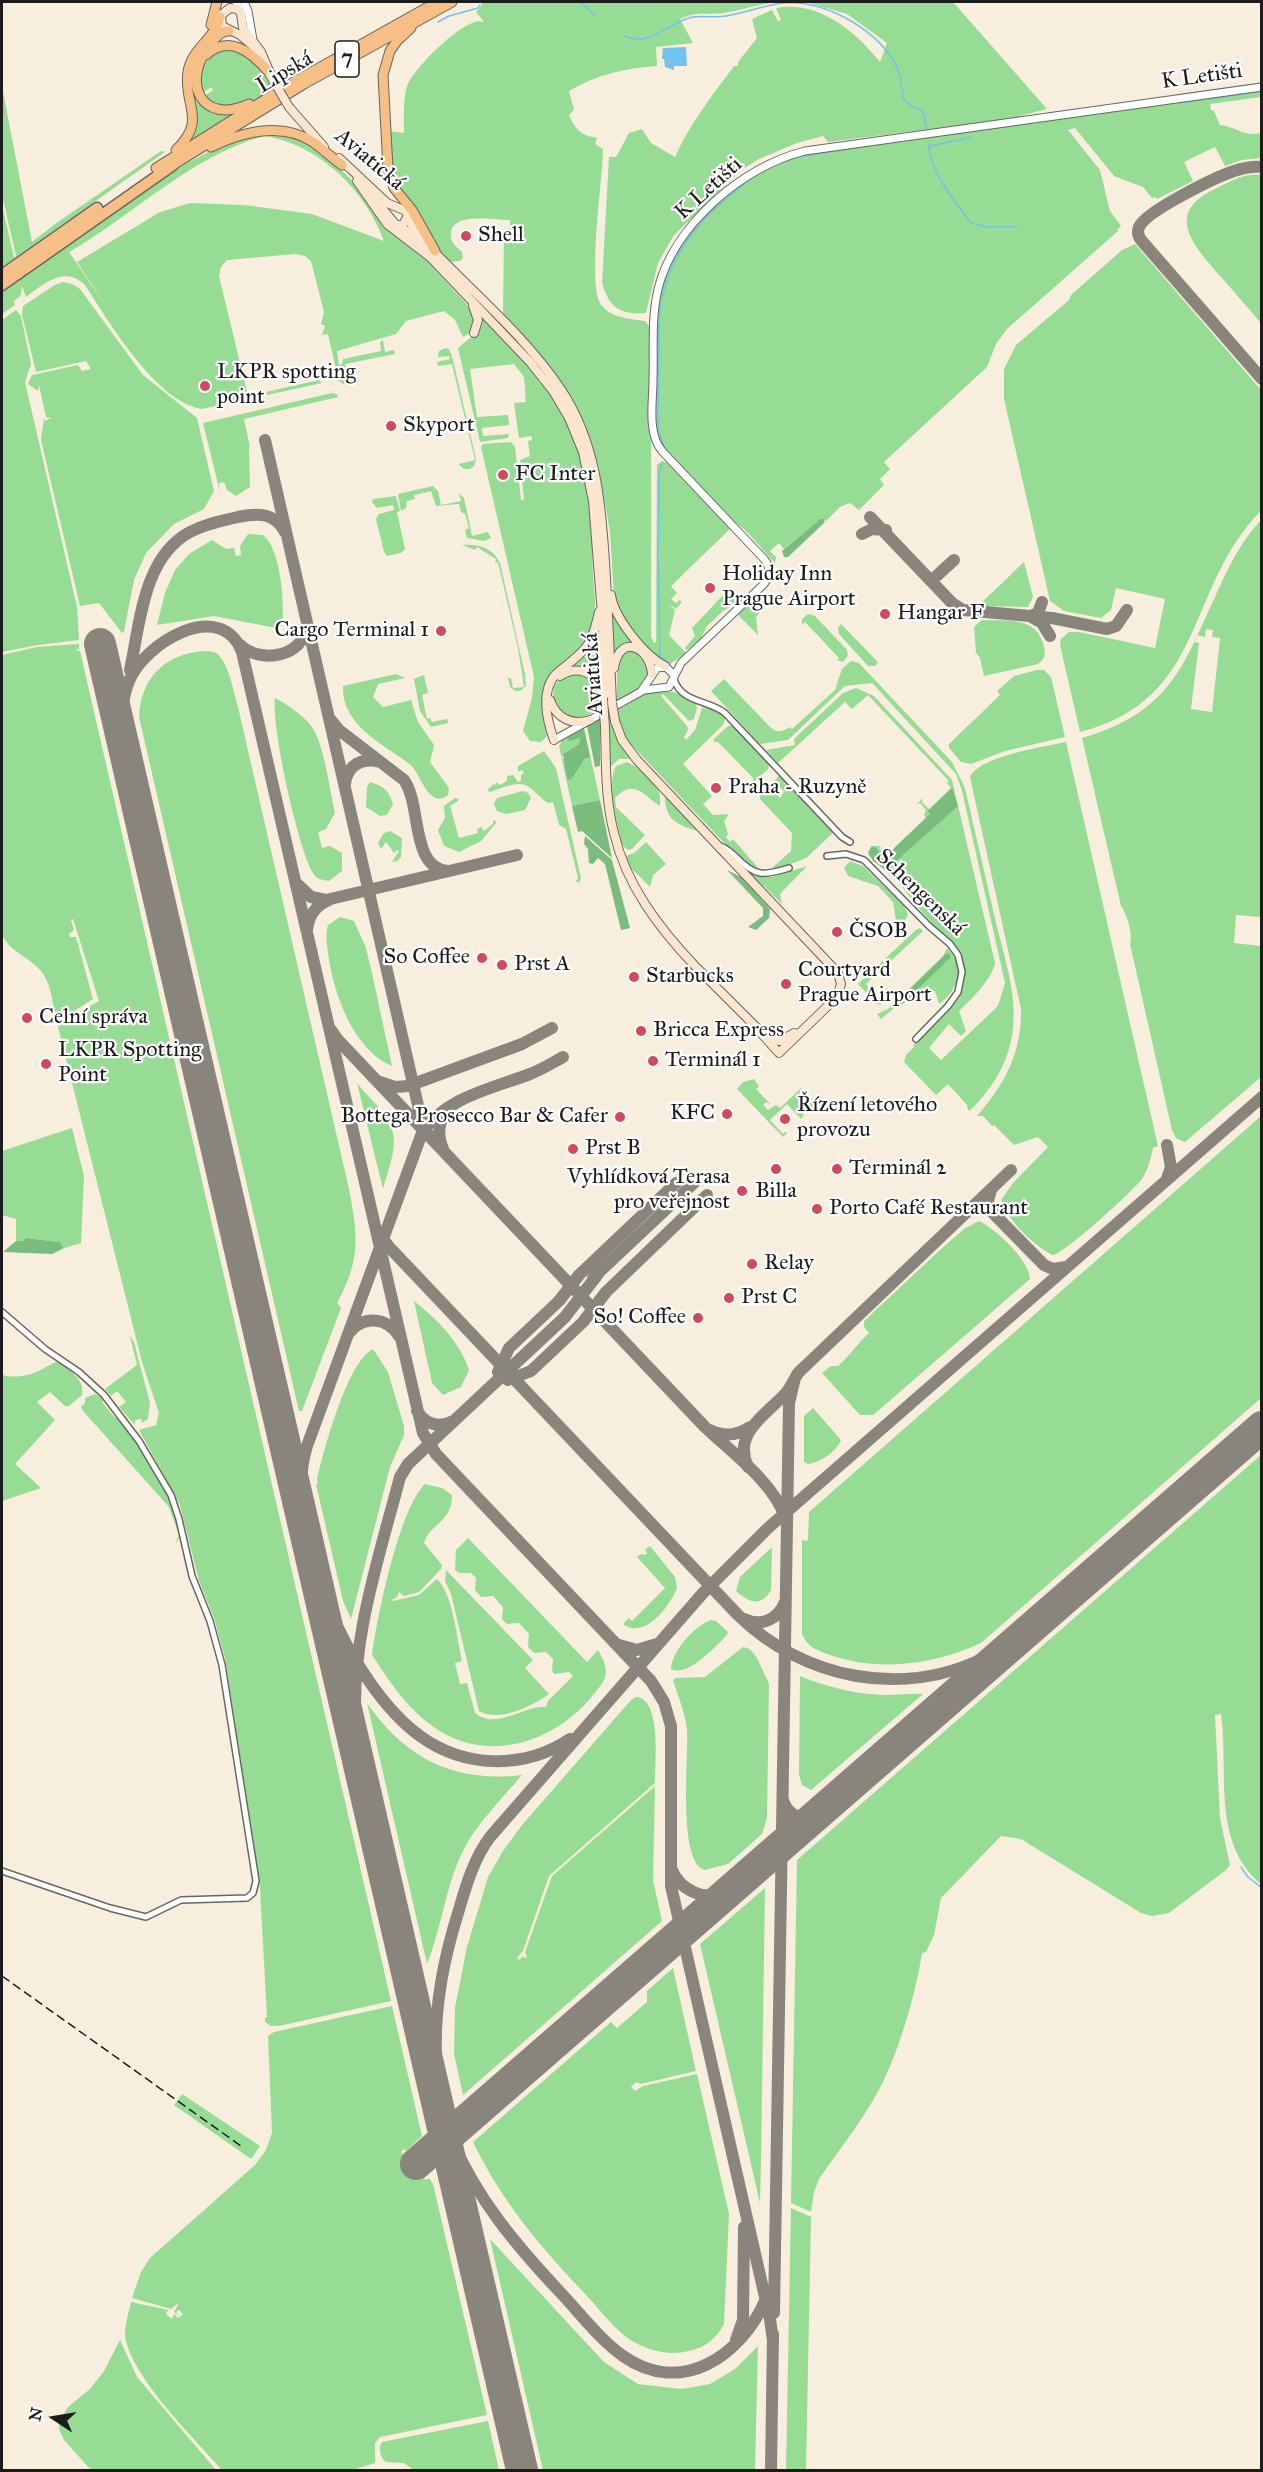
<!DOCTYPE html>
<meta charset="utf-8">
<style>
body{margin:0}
#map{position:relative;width:1263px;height:2472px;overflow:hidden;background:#f8eedd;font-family:"IM FELL Great Primer",serif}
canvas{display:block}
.frame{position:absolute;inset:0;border:3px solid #1c1c1c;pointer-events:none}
.north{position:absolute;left:24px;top:2388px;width:60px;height:60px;-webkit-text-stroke:4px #fff;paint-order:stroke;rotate:282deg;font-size:16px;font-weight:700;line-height:24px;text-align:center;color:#1c1c1c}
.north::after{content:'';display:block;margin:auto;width:21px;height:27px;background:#1c1c1c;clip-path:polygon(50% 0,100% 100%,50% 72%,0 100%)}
</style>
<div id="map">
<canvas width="1263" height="2472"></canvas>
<div class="frame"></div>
<div class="north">N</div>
</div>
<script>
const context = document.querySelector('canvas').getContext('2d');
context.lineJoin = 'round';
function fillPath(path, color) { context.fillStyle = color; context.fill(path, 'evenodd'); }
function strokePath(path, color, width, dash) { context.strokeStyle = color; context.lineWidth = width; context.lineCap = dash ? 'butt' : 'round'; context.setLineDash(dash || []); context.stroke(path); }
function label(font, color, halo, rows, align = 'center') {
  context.font = font + ' "IM FELL Great Primer",serif'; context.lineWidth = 4.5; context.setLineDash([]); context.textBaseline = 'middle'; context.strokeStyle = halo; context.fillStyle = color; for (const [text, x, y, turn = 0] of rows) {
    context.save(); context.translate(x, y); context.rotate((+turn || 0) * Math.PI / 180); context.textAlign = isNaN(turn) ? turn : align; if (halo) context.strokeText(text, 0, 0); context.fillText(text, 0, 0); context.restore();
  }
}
fillPath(new Path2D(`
 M 481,2 L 781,2 C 761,3 743,10 723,13 C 707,15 695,11 680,19 L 693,43 L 656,47 L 657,66 C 626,68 595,75 569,91 L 574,110 L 569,115 C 576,130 580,135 597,138 L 595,144 L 603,149 C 603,179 586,288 602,306 C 612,318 631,319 645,321 L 651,328 L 651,637 L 654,643 L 656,642 L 657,465 L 662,461 L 668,463 L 731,528 L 671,586 L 677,593 L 671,599 L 676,603 L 679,600 L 682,602 L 676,609 L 667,603 L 675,610 L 669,635 L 686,653 L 670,664 L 658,660 L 631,629 L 621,616 L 614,598 L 610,532 L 598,464 L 577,410 L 564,389 L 503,313 L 504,230 L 510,228 L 510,220 C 495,220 454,212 451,232 C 449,242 456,246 462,252 L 463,258 L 460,261 L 451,262 L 439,251 L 394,184 L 387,131 L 404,133 C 404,118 403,100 407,86 C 413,69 457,26 475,22 C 476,21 483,22 484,22 L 476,12 L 482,5 Z
 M 806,2 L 953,2 L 1047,109 L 1009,119 L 828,142 L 823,136 L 797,143 L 759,159 L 740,171 L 674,235 L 658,263 L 646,313 C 619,315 609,307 602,283 L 609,157 L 616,157 L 629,133 L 642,129 L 651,143 L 675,157 C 690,123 712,96 734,66 L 738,66 L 738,62 L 757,38 L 752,19 L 772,10 L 778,21 L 781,20 L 776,8 C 819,0 856,32 880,62 L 887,43 L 847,14 Z
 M 229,48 C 252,54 263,69 273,90 C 250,102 228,117 205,96 L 213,90 L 211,87 L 203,93 C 193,66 206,56 229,48 Z
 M 2,86 L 32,242 L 55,224 L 161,151 L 165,152 L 2,267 L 2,205 L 14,257 L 16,256 L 2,195 Z
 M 192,87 C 198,105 215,113 232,115 L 192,140 Z
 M 1261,90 L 1261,97 L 1210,104 L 1211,110 L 1214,111 L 1220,125 C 1237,127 1243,137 1261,133 L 1261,158 L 1242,160 L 1225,166 L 1215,147 L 1184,162 L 1193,181 L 1157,199 L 1155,197 L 1152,198 L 1143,187 L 1114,176 L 1075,128 L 1068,130 L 1100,170 L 1110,211 L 1121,226 L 1117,230 L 1118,231 L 1007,329 L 996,344 L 987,367 L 884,462 L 890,469 L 880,479 L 884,485 L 859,510 L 850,503 L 840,507 L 824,523 L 825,520 L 820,519 L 784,549 L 779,543 L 770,551 L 776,557 L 775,563 C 759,547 749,530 730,519 L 664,450 L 655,428 C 656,387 652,332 660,294 C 669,246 709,207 748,180 C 755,175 762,168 770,165 C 782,160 794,157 806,153 Z
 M 248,134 C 259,134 271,133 282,135 C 311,138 333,162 353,181 L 473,311 L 475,315 L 473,331 L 463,337 L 455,320 L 444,311 L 406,321 L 396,334 L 337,351 L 339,365 L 342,364 L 343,359 L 381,351 L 380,342 L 383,340 L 385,352 L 394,350 L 395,354 L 345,364 L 347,379 L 344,385 L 326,371 L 336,369 L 328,334 L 322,335 L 325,326 L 321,324 L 324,312 L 311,261 L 305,256 L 295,254 L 227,260 L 221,267 L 219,276 L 248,396 L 319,380 L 322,383 L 202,409 C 156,402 109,322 85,285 C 64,265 44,284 26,297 L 22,286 L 21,295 L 14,301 L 15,305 L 2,314 L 2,291 L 170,172 L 229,141 ZM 264,136 C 319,144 366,191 384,241 L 312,214 L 244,205 L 190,203 L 160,212 L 77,262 L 108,309 L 69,252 C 135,214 189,157 264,136 Z
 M 1260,175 L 1262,176 L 1261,323 C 1248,308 1235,293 1222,278 C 1197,249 1162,215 1213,190 C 1227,183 1245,172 1260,175 Z
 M 1135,244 L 1261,390 L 1261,511 C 1184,588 1208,699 1080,732 L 1060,645 L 1061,639 L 1069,632 L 1079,632 L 1155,648 L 1165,599 L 1116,588 L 1111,610 L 1101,618 L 1064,611 L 1050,601 L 1004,399 L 1004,369 L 1016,345 L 1069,300 L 1071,295 L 1122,250 Z
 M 63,282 L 72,284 L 80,289 L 143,375 L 197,418 L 214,491 L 204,509 L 174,524 L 146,553 L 134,580 L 124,632 L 122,633 L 99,603 L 80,606 L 41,440 L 44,418 L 45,421 L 51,418 L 46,417 L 39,385 L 38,391 L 28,384 L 32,375 L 78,365 L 82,371 L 91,369 L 86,361 L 36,372 L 22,315 L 23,306 L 55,285 Z
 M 16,310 L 21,316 L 31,364 L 25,382 L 77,607 L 79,640 L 38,645 L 2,652 L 2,320 Z
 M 479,313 C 510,346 546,378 566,419 C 590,468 592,521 593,575 C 594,592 598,613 592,629 C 585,650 566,663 551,678 L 549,734 L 541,742 L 530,741 L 523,731 L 532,698 L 534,677 L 481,447 L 483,444 L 511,442 L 515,447 L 521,500 L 524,500 L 520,460 L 530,456 L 528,441 L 532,440 L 531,436 L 519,438 L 514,403 L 526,402 L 524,377 L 514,364 L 470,369 L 477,417 L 508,415 L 509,425 L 482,428 L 483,436 L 509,434 L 508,438 L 480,442 L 458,348 L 477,332 Z
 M 445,348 L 449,349 L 453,360 L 476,459 L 474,466 C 469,471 463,470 459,464 L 475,460 L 452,364 L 438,366 L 437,362 L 450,359 L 449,356 L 438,357 L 439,351 Z
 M 332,393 L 337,394 L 338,397 L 244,419 L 250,447 L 249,447 L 250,487 L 236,496 L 227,490 L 224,482 L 219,483 L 220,492 L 203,423 Z
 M 433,486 L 438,491 L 441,505 L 461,501 L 459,493 L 464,498 L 472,536 L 488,532 L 491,538 L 484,541 L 467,538 L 465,530 L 469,528 L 465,514 L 461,512 L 459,504 L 436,506 L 431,491 L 424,493 L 422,490 L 423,493 L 414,495 L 415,499 L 407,501 L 406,508 L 401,511 L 398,494 Z
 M 396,496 L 400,511 L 397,512 L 405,549 L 401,553 L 387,556 L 384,552 L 376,519 L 379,514 L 394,510 L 393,505 L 377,508 L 372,502 L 373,499 Z
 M 1261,520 L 1261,917 L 1236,915 L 1234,943 L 1261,946 L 1261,1077 L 1185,1142 L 1176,1138 L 1172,1130 L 1130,944 C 1133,934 1127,914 1121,906 L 1082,738 C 1173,711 1183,665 1220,586 C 1231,562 1243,539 1261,520 ZM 1206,629 L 1213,630 L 1212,637 L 1220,638 L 1212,712 L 1191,709 L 1199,643 L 1194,642 L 1197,635 L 1205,637 Z
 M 248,534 L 263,535 C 281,548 285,606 282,626 L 276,628 L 214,616 L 157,625 L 165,593 L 175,570 L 189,554 L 212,540 L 226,549 L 234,548 L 236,556 L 241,555 L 240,546 Z
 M 462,545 C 478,544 492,547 500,563 L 525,674 L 526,686 L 520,691 L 515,691 L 510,687 L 508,678 L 511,678 L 513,688 L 524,687 L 518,648 L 498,562 L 495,563 L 496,559 L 477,547 L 475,550 Z
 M 1024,562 L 1033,597 L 1028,607 L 978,606 Z
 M 725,593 L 734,599 L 735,604 L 723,611 L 707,626 L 701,638 L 687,650 L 685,648 L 695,636 L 692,628 Z
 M 761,593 L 769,602 L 756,617 L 758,635 L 738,615 Z
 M 611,609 L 634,644 L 623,646 L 613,655 Z
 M 808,614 L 815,616 L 847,650 L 848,656 L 843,662 L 837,660 L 839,658 L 805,622 L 802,625 L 802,619 Z
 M 982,620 C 1007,621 1038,616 1044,647 C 1046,655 1045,659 1038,664 L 984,676 L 980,658 L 976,653 L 974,627 Z
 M 841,624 L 878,662 L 875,666 L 868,666 L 839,634 L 838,628 Z
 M 598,628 L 600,680 L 567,669 Z
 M 79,644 L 79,649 L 75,650 L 80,651 L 391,2001 L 279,2026 L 271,2026 L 265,2022 L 265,2018 L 267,2017 L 260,1888 L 225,1658 L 214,1618 L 199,1581 L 180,1505 L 139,1430 L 156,1425 L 159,1413 L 142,1362 L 58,1027 L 60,1023 L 99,1001 L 73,919 L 71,920 L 74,930 L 69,934 L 70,937 L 76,937 L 93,999 L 62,1019 L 55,1015 C 52,1000 51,982 40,970 C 28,956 9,952 2,934 L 2,655 L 37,647 Z
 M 630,648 L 640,654 L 649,670 L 642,686 L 617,702 L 617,659 Z
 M 204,651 C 207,651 211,651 214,652 C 228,657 234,694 238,707 L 349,1189 C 358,1236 361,1259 337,1303 L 341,1308 L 302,1411 L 299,1411 L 139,717 C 141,677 165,654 204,651 Z
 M 851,661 L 859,663 L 952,762 L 965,788 C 975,833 986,878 996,923 C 1005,960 1020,1002 1011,1041 C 1005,1069 990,1090 970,1111 L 968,1110 L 967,1105 L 948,1084 L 936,1095 L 904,1062 L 906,1055 L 914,1047 L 913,1045 L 942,1018 L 952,1004 L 963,986 L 964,972 L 955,948 L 921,911 L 899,883 L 868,855 L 871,846 L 881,846 L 879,848 L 883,853 L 886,851 L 889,853 L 926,818 L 924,815 L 926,810 L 920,803 L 916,805 L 923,798 L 922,802 L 929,809 L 951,788 L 947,783 L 949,781 L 868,695 L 852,709 L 845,702 L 778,763 L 766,750 L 795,745 L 794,739 L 843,693 L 856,688 L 874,696 L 952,780 L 995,963 C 992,979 971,1000 959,1011 L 966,1031 L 961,1036 L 949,1024 L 929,1048 L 941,1060 L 998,1006 L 1005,983 L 962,791 L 956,774 L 872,683 L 845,686 L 788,740 L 760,744 L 711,691 L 724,679 L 770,727 C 776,733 783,732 790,727 L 792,729 L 835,690 L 842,669 Z
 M 1037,670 L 1044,670 L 1051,677 L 1065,737 L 1005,751 L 971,764 L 961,762 L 949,748 L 949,744 L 1000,695 L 997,691 L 1014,676 Z
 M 579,673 C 600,683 599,688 600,710 L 574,720 L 559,712 C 547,687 554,678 579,673 Z
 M 396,674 L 405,678 L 378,684 L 373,697 L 383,707 L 411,700 L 418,722 L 434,745 L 430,762 L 449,788 L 448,795 C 430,810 421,776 411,765 C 383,744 341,725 343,686 Z
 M 424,675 L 428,693 L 422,695 L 427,719 L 430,718 L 432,722 L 447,719 L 448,723 L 431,727 L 420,711 L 414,679 Z
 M 649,692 L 675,692 L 696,704 L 697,708 L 694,719 L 689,721 L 663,694 L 661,696 L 687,726 L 688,730 L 684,737 L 686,740 L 695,730 L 702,708 L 713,709 L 725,717 L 724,724 L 683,764 L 712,796 L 703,804 L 713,815 L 729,814 L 724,821 L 728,834 L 726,837 L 730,842 L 733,839 L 761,871 L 742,862 L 627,740 L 619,722 L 618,710 Z
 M 275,698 C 288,705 303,715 312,727 C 324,744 330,791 335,813 L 326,829 L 318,832 L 322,848 L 330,846 L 342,853 L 342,871 L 329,881 C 322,880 316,879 313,873 C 298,848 271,726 275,698 Z
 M 609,709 L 615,734 L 632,759 L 619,759 L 610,767 Z
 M 733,725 L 769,763 L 768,769 L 753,783 L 751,782 L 754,779 L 718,742 L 714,742 L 714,739 L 728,726 Z
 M 584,728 L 600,800 L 572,806 L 559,746 L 562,740 ZM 584,730 L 584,758 L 575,776 L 562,757 L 563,754 L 579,744 L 580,738 L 567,738 Z
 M 1066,742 L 1158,1146 L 1153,1148 C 1151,1159 1148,1169 1142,1179 C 1133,1191 1065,1253 1053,1255 C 1034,1246 1008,1221 1001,1200 L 1013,1183 L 1048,1147 L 1038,1137 L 1014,1145 L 994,1125 L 992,1126 L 983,1116 L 977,1116 C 1005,1084 1022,1052 1021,1009 L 970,777 C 980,756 1043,747 1066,742 Z
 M 544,751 L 556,768 L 581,878 L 579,883 L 576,881 L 578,878 L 566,829 L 559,825 L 553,802 L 548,803 C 540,798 536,792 529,787 C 519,779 500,789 490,792 L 487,790 L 494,784 L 497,786 L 496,784 L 497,782 L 500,785 L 507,781 L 507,776 L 513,775 L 518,782 L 521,781 L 521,775 L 524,773 L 522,770 L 518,772 L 518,766 Z
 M 627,762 C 638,766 652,780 658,790 C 661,795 660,800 660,806 C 644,797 635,777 615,798 L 616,807 L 645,835 L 632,849 L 628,850 L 622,845 C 618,827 606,781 616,766 Z
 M 779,775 L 834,832 L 806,858 L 773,871 L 772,868 L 791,851 L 792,833 L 760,799 C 759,791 764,790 770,787 L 780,798 L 784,792 L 781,788 L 778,790 L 773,783 Z
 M 370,782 C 383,786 389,790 393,804 L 387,815 L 380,816 L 366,807 L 367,787 Z
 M 523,791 L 528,793 L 531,798 L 525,810 L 506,814 L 497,811 L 494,804 L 497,798 Z
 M 665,794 L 701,832 C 678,825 664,821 665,794 Z
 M 455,798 L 458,799 L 458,801 L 450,806 L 459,838 L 478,833 L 477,829 L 481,827 L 484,831 L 493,824 L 493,820 L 497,822 L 481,841 L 459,852 L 444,846 L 438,830 L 445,818 L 444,806 Z
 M 390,831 L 402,838 L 401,857 L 397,861 L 392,862 L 399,851 L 397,850 L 394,853 L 386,842 L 381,849 L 378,843 L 384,833 Z
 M 646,842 L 666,864 L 653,875 L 650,887 L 630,867 L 625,856 L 634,853 Z
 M 850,861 L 863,866 L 904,906 L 908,914 L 905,921 L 896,921 L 893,902 L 878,886 L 848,876 L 844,868 Z
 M 807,866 L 780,894 L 782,904 L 759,881 L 782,908 L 750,874 L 773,877 Z
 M 340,917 L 354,921 L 366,948 L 372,973 L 392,1066 C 353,1050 333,992 328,953 C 327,944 325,935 328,925 Z
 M 920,928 L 923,931 L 866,984 L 872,993 L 882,1001 L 880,1005 L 877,1004 L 858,984 L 916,930 Z
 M 947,948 C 966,967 959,990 939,1004 L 935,991 L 923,988 L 899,1007 L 897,1006 L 881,1019 L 877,1014 L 888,1009 L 943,956 Z
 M 754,1079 L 759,1086 L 756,1089 L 771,1105 L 766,1102 L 763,1105 L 768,1110 L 776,1105 L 780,1108 L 801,1088 L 816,1104 L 809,1112 L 802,1107 L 800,1108 L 804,1115 L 801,1119 L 787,1104 L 770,1120 L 783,1134 L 785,1132 L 787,1133 L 783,1137 L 737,1089 L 743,1082 Z
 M 357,1083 C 369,1098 388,1114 393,1133 C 397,1150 387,1173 383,1189 Z
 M 1261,1116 L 1261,1398 L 981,1643 C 934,1665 879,1672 830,1655 C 817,1650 808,1648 802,1634 L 802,1540 L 807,1541 L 808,1539 L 809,1512 Z
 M 72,1128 L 84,1176 L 81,1243 L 64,1248 L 58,1242 L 26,1238 L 23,1241 L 16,1241 L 16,1219 L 2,1215 L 2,1151 Z
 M 979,1221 C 996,1229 1030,1261 1030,1279 L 879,1410 L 873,1415 L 860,1415 L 822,1373 L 831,1366 L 838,1366 C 850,1355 857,1344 869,1333 L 864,1327 L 864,1321 L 941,1249 L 964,1229 Z
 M 414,1301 C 437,1319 460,1342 469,1370 L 461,1387 L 443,1395 L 432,1383 Z
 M 130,1336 L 134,1342 L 150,1403 L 148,1419 L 142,1423 L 141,1419 L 135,1420 L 135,1425 L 119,1407 L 126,1402 L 117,1391 L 111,1396 L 105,1389 L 137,1365 Z
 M 373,1349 L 388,1372 L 404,1426 L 404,1435 L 390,1467 L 351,1619 L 343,1601 L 316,1484 L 318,1483 L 317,1479 C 324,1450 347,1362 373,1349 Z
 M 57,1361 C 69,1370 85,1378 82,1395 L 69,1406 L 65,1406 L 50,1392 L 37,1402 L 55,1420 L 15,1464 L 41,1488 L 2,1501 L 2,1375 C 24,1380 38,1372 57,1361 Z
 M 95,1394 L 104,1400 L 102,1402 L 115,1418 L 118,1416 C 144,1453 171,1490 181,1536 L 175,1544 L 179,1535 L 169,1507 L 83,1411 L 81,1407 L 85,1403 L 85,1398 Z
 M 813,1408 L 841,1440 C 837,1451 820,1463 808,1464 L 804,1462 L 804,1416 Z
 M 1261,1455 L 1261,1884 C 1211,1842 1229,1772 1221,1714 L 1215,1715 L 1220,1818 L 1230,1865 L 1226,1870 L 1169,1913 L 1152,1916 L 1141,1913 L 1021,1839 L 1001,1836 L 941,1898 L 934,1935 L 926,1952 L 922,1953 C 916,1992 901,2044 884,2080 C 867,2115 841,2147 819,2179 L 814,2192 L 811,2212 L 791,2203 L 797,1860 Z
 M 425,1484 L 442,1488 L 452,1495 C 452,1523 430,1523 424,1543 L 442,1565 L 441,1569 L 419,1592 L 404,1596 L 399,1592 L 397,1597 L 392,1600 L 393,1601 L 419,1595 L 437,1579 C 453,1594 457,1639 462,1661 L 455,1663 L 460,1684 L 467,1683 L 475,1713 C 497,1731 526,1704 546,1707 L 548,1701 L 573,1676 L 569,1672 L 554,1674 L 552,1671 L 553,1659 L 546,1652 L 534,1653 L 528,1647 L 529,1634 L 519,1623 L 507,1624 L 502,1619 L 503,1607 L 493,1596 L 481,1597 L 475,1590 L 476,1578 L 471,1573 L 459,1573 L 455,1570 L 456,1550 L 468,1538 L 587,1662 L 598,1650 C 613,1675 605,1681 588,1701 C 554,1739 500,1759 451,1737 C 415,1720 393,1687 372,1655 C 377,1618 399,1509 425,1484 Z
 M 650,1546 L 675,1577 L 677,1588 C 670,1606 645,1640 623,1624 L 629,1618 L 632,1621 L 665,1588 L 637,1557 L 641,1554 L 645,1555 L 647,1553 L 645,1550 Z
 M 772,1547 L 771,1590 C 761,1607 749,1603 736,1591 L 740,1577 Z
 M 446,1570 L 533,1660 L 525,1668 L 549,1694 C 532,1706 500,1723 479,1711 L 451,1594 L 445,1581 Z
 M 711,1620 L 716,1621 L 728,1632 L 727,1635 C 715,1647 687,1678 671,1669 C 672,1651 694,1626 711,1620 Z
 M 743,1647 L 750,1649 L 757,1658 L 769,1684 L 767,1818 L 762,1834 L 728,1864 L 705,1870 C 677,1863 689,1754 687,1729 C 685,1712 678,1697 673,1680 L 676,1678 L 705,1677 Z
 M 800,1676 C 827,1687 855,1694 884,1695 C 897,1695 910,1693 923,1694 L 811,1790 L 802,1785 L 799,1775 Z
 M 636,1697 C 662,1698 655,1765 655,1783 L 549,1876 L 523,1951 L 517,1958 L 519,1960 L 523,1956 L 525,1958 L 527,1957 L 525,1952 L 552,1876 L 655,1786 L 653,1880 L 662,1921 L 463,2095 L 454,2054 L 455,2008 L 467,1947 L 488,1877 L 503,1851 L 522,1825 L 631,1700 Z
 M 367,1703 C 406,1759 455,1783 522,1775 C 501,1800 475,1825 461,1855 C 445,1890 441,1930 427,1964 Z
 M 765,1888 L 761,2160 L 760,2203 L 700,1944 Z
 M 673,1968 L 696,2071 L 641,2084 L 636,2082 L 631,2087 L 635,2091 L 643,2086 L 697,2074 L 729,2214 L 724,2324 C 716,2339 706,2347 689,2351 C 670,2356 649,2351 632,2341 C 615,2330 601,2311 587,2296 C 539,2245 504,2205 473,2142 L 611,2022 L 617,2028 L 647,2002 L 647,1991 Z
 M 392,2006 L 422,2136 L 406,2151 L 404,2149 L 401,2152 L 426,2180 L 429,2178 L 433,2184 L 487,2415 L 380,2437 L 375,2443 L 375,2463 L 353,2470 L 222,2470 C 195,2439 128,2374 125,2334 C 125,2323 129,2312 131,2302 L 168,2310 L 166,2314 L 172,2319 L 174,2314 L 178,2318 L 183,2314 L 179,2310 L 176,2312 L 179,2316 L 174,2312 L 178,2305 L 177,2304 L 171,2309 L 132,2298 L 141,2272 L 150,2258 L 255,2165 L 266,2150 L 272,2133 L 268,2036 L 274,2032 Z
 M 182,2094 L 260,2146 L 251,2159 L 174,2105 Z
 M 791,2208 L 811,2217 L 806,2470 L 786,2470 Z
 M 490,2239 L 604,2362 L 638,2384 L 682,2389 L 710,2384 L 735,2369 L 758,2346 L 755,2470 L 543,2470 Z
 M 120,2340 L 137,2377 L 216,2470 L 91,2470 L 64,2440 L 59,2429 L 59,2422 L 68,2407 L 90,2389 L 104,2371 Z
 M 488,2421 L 499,2470 L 414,2470 L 404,2463 L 386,2462 C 380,2458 378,2448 382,2442 Z`), '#97dc94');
fillPath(new Path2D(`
 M 820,519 L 824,519 L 824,523 L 788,557 L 784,557 L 782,551 Z
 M 600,719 L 600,766 L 595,767 L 587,726 Z
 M 584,729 L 590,757 L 584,759 L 575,775 L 570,780 L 567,778 L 563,754 L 579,744 L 580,738 L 569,741 L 567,738 Z
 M 952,788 L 958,806 L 886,870 L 873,861 L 868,852 L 871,848 L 875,847 L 881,854 L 889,853 L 930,814 L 928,811 Z
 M 600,800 L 612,858 L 582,831 L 578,832 L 572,806 Z
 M 585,836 L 612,860 L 630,928 L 621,930 L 605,864 L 598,858 L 593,864 L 589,863 L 588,849 L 584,844 Z
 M 727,870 L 741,877 L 770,909 L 769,918 L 756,930 L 748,927 L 763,916 L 763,908 Z
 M 946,954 L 950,954 L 950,958 L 903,1003 L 899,1003 L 900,999 Z
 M 26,1238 L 59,1242 L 64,1248 L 52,1254 L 3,1252 L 16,1241 L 23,1241 Z`), '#79bc7e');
fillPath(new Path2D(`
 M 686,47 L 687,66 L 674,66 L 674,70 L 665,67 L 664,59 L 662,59 L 663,48 Z`), '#72c2ed');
strokePath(new Path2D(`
 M 580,2 L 595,15
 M 438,22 L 449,16 L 478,8 L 480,5
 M 625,36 C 651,47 666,24 689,18 C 700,15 714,18 726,16 C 745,13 764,5 784,3 C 824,0 872,27 893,60 C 901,72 901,86 904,100 L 913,107 L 922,110 L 927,129
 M 1177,95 L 1262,83
 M 1209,99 L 1262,91
 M 1179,103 L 1202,100
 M 928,143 C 932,175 952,198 971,223 L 988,227 L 1017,227
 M 930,146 L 973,137
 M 798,157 L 886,143
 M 778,164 L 791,159
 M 659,319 C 665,254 700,218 750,179
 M 659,322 L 658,428 L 664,447
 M 658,554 L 659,472 L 663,463
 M 658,556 L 660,657 L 670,664
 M 1241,1867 L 1248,1877 L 1262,1888`), '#72c2ed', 1.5);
strokePath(new Path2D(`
 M 1262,167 C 1252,166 1243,168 1234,171 C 1216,177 1146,211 1139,227 C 1137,232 1138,236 1141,240 L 1262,379
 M 265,440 L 420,1114 L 425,1130 L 431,1138
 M 870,517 L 952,603 L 963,610 L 1052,618 L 1107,629 L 1116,626 L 1127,610
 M 862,534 L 872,529 L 886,530
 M 931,581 L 954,560
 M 1042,602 L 1038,613 L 1030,616 L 1042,623 L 1050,636
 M 239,644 C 260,665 304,657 307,625
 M 130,670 C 140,624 143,557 190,532 C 205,524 221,521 238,517 C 258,513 274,512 285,532
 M 330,719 L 339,730 L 404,780 C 422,805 410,868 448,871
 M 131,775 C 124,743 116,713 129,681 C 144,643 221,597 242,652 L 423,1433 L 436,1454 L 651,1681 L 664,1702 L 671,1726 L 671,1886 L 770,2319 L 773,2341
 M 345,784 C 347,765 362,757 380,762
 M 296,883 L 311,897 L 326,900 L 517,855
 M 307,930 C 309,915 315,906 329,900
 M 331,1030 L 338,1040 L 705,1427 C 731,1452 773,1482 785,1517
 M 563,1057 C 552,1063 541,1070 530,1074 C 491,1089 446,1097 422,1133 L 307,1446 C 280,1531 350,1685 420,1736 C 464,1768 524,1770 570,1739
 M 380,1082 L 395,1087 L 408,1086 L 522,1044 L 552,1028
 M 443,1149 C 437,1134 438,1122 448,1109
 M 1167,1179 L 1171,1167 L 1167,1145
 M 991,1190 L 988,1201 L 991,1211 L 1044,1265 L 1053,1269 L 1066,1267
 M 379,1234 L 390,1248 L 738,1615 C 803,1679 903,1699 986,1657 C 1015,1642 1038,1620 1063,1599
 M 593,1278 L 695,1182
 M 349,1333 C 363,1315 387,1317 399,1336
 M 498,1372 L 509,1348 L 559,1301 L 579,1275 L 676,1183
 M 508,1380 L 531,1371 L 583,1322 L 606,1292 L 707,1195
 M 417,1411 C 426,1425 439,1428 453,1421
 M 710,1430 C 724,1437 737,1436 750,1427
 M 748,1467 C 732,1433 766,1415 786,1393 C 791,1387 794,1380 798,1373 L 1011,1170
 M 744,1619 C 761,1627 778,1620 785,1602
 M 619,1645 L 637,1650 L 657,1644
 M 783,1800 C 787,1813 796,1819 810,1817 L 851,1785
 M 374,1831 C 367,1798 359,1766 356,1732 C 349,1645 378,1561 400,1477 L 408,1464 L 565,1317 L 598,1274
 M 671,1868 C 680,1891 706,1903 728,1890 C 737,1885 745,1876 753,1869 C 764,1860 774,1852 780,1838
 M 422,2035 L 430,2069
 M 452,2140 C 477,2199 516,2245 559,2291 C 580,2313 599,2339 623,2356 C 682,2397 741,2356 766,2299
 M 454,2175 C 431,2075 427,2012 458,1913 C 466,1886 473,1860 490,1837 L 703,1593 L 768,1528 L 1262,1097
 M 774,2313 L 789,1403 L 794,1382
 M 736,2340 L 743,2320 L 744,2227
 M 771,2470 L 773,2334`), '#8a857c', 12);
strokePath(new Path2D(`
 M 100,644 L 522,2470
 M 416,2164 L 1262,1427`), '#8a857c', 32);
const minor = new Path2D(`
 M 674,679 C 681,703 709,700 725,713 L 842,837 L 850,842
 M 720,846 C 727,848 730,852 736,857 C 755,877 764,876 789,868
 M 827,856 L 846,854 L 864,860 L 929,926 L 950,944 L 958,955 L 962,972 L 958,992 L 948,1006 L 916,1039
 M 2,1312 L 45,1349 L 79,1372 L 104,1395 L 139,1441 L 171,1495 L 179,1519 L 192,1576 L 210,1621 L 222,1665 L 256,1881 L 253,1893 L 247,1898 L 181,1900 L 146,1917 L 110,1908 L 2,1871`);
const tertiary = new Path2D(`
 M 236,2 L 241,13
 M 244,2 L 248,11 L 253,40
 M 642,690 L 657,668 L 666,667 L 674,675
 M 554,740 L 644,690 L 669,687 L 681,663 L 764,584 C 770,576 771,568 765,560 L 662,451 C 647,433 653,402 653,380 C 654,350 651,318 658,289 C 674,225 743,166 805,151 L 1262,87`);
const secondary = new Path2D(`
 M 230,8 L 237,9 L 241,13 L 243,28 L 261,52 L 273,80 L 253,46 L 240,35 L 222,26 L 221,15 Z
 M 289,107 L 324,147
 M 339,158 L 387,203 L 406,211 L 414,231 C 461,282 524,333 562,391 C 596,443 601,501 605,562 C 608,609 610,656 612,703
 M 357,181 L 387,224 L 430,257 L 530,362 L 553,391 L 569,418 L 583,452 L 593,501 L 602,614 L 605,693 L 603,698
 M 372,196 L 396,225 L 403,225 L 408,215
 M 397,226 L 404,229 L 419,245
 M 473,306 L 478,320 L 474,333
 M 611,595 C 614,618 645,656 665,666
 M 614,668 C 619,633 650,646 652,674
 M 560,676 C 576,665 596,671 602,691
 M 550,700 C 556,718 572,726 590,720
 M 615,721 L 622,740 L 637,760 L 838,973 L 841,984 L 837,997 L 779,1053 L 760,1032
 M 605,727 C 606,762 605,799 614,833 C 626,885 659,928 695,966
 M 554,740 C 547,721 540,691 556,674 C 566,665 578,658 587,646 C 594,636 596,624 599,612
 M 697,968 L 767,1038 L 780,1041 L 794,1033`);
const trunk = new Path2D(`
 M 211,25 L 217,2
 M 411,28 L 397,41 L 390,51 L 383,75 L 388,169 L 394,188 L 412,210 L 435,251
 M 229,31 C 220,31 217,37 211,43 C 180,82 201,126 249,104
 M 206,55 C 229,34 251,52 267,70
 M 211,147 C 242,132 280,121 313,142 C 323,149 332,158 342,165
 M 176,150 C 208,119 183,106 188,72 C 191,49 215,39 220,17
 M 173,165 L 304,84 L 452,2
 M 156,168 L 285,87 L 437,2`);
const motorway = new Path2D(`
 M 2,275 L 97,208
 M 2,285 L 173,165`);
strokePath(minor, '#696660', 8);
strokePath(tertiary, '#696660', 9);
strokePath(secondary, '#696660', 10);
strokePath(trunk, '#696660', 11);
strokePath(motorway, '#696660', 13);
strokePath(minor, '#fff', 5);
strokePath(tertiary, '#fff', 7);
strokePath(secondary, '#fbe5cf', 8);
strokePath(trunk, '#f5bf86', 9);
strokePath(motorway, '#f5bf86', 10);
strokePath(new Path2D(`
 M 2,1976 L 241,2146`), '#1c1c1c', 1.5, [9, 4.5]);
const secondaryBridge = new Path2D(`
 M 273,80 L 289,107
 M 603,698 L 605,727
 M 612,703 L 615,721`);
strokePath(secondaryBridge, '#696660', 10, []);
strokePath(secondaryBridge, '#fbe5cf', 8);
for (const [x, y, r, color] of [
 [466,236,6,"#d1495b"],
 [205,386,6,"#d1495b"],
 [391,426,6,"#d1495b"],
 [503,475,6,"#d1495b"],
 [710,588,6,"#d1495b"],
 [885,614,6,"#d1495b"],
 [441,631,6,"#d1495b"],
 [716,788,6,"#d1495b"],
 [837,932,6,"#d1495b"],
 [482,958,6,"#d1495b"],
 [502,965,6,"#d1495b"],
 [634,977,6,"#d1495b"],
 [786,984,6,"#d1495b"],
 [27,1018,6,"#d1495b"],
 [641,1031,6,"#d1495b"],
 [653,1061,6,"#d1495b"],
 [46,1064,6,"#d1495b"],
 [727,1114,6,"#d1495b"],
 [620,1117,6,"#d1495b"],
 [785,1119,6,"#d1495b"],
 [573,1149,6,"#d1495b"],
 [776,1169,6,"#d1495b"],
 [837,1169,6,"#d1495b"],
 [742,1191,6,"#d1495b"],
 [817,1209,6,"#d1495b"],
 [752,1264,6,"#d1495b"],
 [729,1298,6,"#d1495b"],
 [698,1318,6,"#d1495b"]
]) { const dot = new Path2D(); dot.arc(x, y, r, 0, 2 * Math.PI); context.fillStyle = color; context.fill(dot); strokePath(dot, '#fff', 2); }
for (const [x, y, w] of [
 [347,59,24]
]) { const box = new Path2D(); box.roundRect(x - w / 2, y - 18, w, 36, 4.5); context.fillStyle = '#fff'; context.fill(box); strokePath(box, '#1c1c1c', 1.5); }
label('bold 21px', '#1c1c1c', null, [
 ["7",347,59]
]);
label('22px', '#1c1c1c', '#fff', [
 ["Lipská",285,73,-31],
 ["K Letišti",1202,77,-8],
 ["Aviatická",369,160,40],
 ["K Letišti",709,189,-42],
 ["Aviatická",594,674,-94],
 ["Schengenská",920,893,44]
]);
label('22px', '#1c1c1c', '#fff', [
 ["Shell",478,236],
 ["LKPR spotting",217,373],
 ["point",217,398],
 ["Skyport",403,426],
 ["FC Inter",515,475],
 ["Holiday Inn",722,575],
 ["Prague Airport",722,600],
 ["Hangar F",897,614],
 ["Cargo Terminal 1",429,631,"right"],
 ["Praha - Ruzyně",728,788],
 ["ČSOB",849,932],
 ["So Coffee",470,958,"right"],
 ["Prst A",514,965],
 ["Courtyard",798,971],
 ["Prague Airport",798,996],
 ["Starbucks",646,977],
 ["Celní správa",39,1018],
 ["Bricca Express",653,1031],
 ["LKPR Spotting",58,1051],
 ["Point",58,1076],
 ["Terminál 1",665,1061],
 ["Řízení letového",797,1106],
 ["provozu",797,1131],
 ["KFC",715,1114,"right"],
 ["Bottega Prosecco Bar & Cafer",608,1117,"right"],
 ["Prst B",585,1149],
 ["Terminál 2",849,1169],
 ["Vyhlídková Terasa",730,1178,"right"],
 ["pro veřejnost",730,1203,"right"],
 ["Billa",776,1192,"center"],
 ["Porto Café Restaurant",829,1209],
 ["Relay",764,1264],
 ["Prst C",741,1298],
 ["So! Coffee",686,1318,"right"]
], 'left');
</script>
